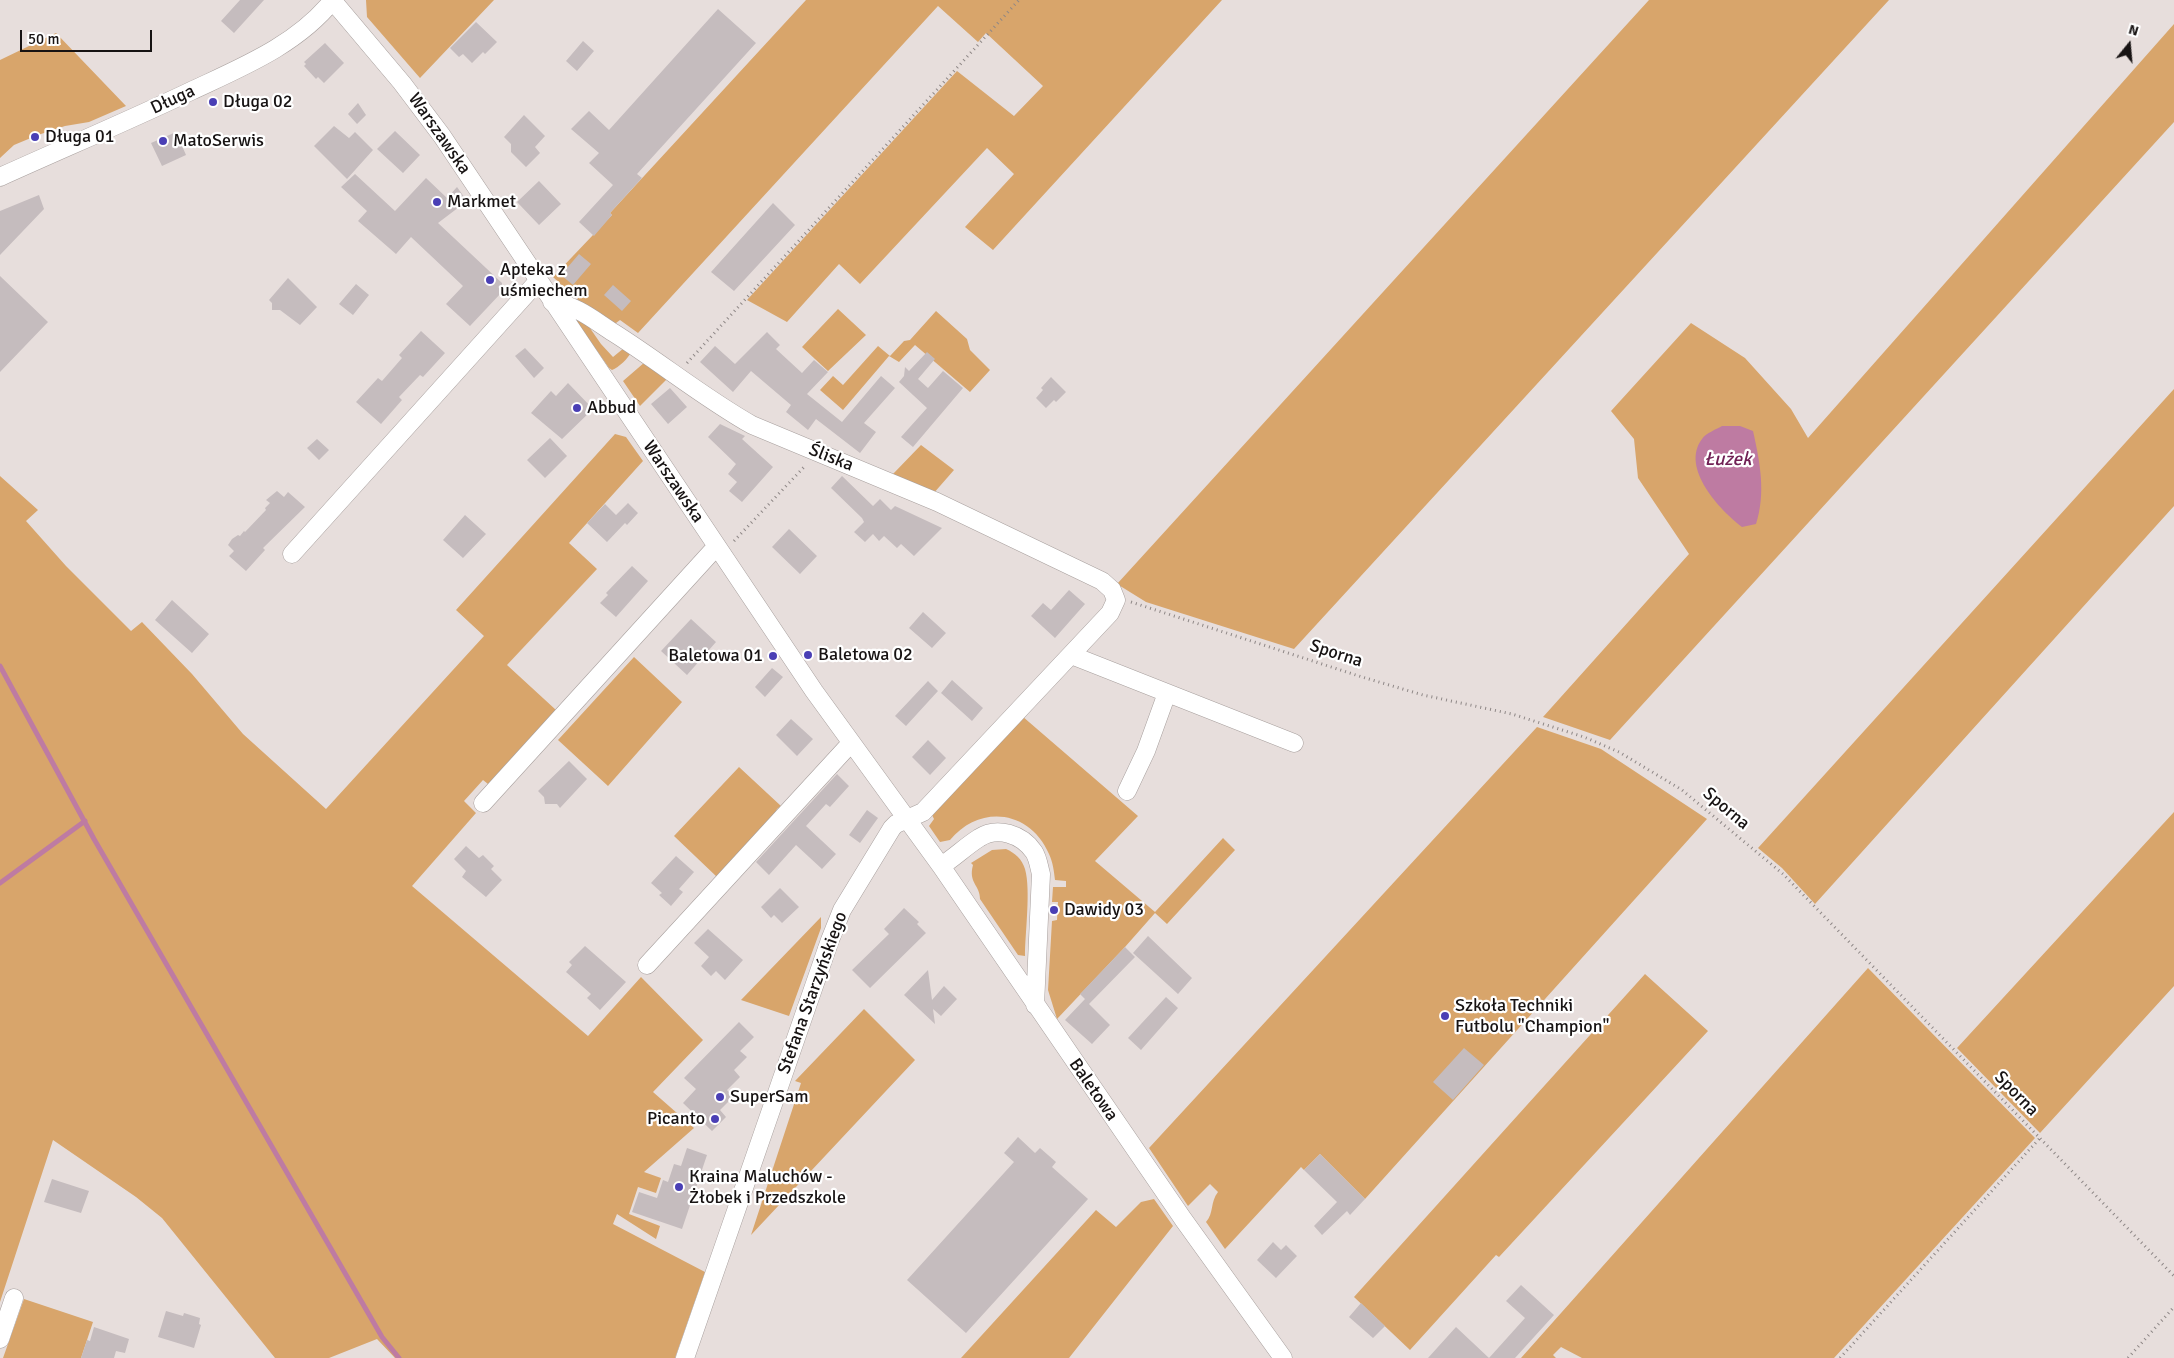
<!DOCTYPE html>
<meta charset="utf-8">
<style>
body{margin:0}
#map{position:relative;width:2174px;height:1358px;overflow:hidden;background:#e7dedc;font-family:Signika,sans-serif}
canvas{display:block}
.north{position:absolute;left:2104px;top:20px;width:50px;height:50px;-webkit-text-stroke:4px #fff;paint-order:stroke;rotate:17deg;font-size:14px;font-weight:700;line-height:20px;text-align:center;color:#171313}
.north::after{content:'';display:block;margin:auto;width:18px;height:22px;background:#171313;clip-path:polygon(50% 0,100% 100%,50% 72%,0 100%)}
.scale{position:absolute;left:20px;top:30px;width:132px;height:22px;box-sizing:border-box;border:2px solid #171313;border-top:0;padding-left:6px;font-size:15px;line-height:18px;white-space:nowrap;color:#171313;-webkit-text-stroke:4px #fff;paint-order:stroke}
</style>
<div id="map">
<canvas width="2174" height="1358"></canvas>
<div class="north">N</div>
<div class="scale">50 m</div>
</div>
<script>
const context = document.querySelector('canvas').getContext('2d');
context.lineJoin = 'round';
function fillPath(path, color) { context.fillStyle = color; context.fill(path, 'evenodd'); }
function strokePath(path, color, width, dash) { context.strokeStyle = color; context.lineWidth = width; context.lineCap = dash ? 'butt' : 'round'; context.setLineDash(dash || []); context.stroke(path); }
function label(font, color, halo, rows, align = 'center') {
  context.font = font + ' Signika,sans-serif'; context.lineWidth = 4.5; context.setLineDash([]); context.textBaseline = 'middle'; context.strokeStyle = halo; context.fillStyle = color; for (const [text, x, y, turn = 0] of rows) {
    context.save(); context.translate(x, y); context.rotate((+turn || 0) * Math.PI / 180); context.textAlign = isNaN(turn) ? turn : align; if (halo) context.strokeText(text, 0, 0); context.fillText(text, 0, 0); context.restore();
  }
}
fillPath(new Path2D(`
 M 366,0 L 494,0 L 420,78 L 367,17 Z
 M 806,0 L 1222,0 L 993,250 L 965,227 L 1014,174 L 987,148 L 860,284 L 839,264 L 787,322 L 747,300 L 957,71 L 1014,116 L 1043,86 L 986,33 L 978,42 L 938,6 L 638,333 L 620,320 L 612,326 L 577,300 L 579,296 L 571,288 L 568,291 L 553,277 L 612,215 L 610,213 Z
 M 1649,0 L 1889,0 L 1294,649 L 1146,602 L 1117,584 Z
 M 2174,24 L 2174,122 L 1610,740 L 1543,717 L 1689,554 L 1638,478 L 1634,439 L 1611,411 L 1691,323 L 1745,358 L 1791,409 L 1808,438 Z
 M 56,33 L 126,106 L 89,122 L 65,126 L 38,135 L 14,145 L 0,158 L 0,60 Z
 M 838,309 L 866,335 L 828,371 L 802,347 Z
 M 936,311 L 967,339 L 970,350 L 990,370 L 970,392 L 915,345 L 899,362 L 889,356 L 843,410 L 820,390 L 833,376 L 843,385 L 878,346 L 890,356 L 904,341 L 910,340 Z
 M 575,319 L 585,321 L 601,344 L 613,357 L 624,348 L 631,352 C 628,359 619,367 612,370 L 609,368 Z
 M 645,362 L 669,377 L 640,406 L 623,381 Z
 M 2174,389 L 2174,506 L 1815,904 L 1782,868 L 1758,848 Z
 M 615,434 L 626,437 L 643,461 L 569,543 L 597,569 L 507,665 L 556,710 L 488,784 L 483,780 L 464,801 L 476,813 L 412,886 L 588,1036 L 641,977 L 703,1040 L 653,1092 L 694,1128 L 644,1172 L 661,1178 L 656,1193 L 638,1187 L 629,1214 L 660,1226 L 656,1239 L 617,1214 L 613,1224 L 705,1272 L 675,1358 L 395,1358 L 377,1339 L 329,1358 L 275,1358 L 162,1218 L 136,1197 L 53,1140 L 0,1302 L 0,476 L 38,510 L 26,521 L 66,566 L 131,631 L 142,622 L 192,674 L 243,734 L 326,809 L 484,636 L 456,610 Z
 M 921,445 L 954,470 L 933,494 L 893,474 Z
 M 634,657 L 682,702 L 608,786 L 558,740 Z
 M 1022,716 L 1138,816 L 1095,861 L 1155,912 L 1223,838 L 1235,850 L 1167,924 L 1155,913 L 1125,947 L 1057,1019 L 1048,990 L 1052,921 L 1057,920 L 1058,902 L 1052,902 L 1053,887 L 1066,887 L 1066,881 L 1055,880 C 1054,871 1053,863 1049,854 C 1030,810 980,804 950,840 L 940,842 L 929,826 L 934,819 L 932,815 Z
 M 1537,727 L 1601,749 L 1707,819 L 1365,1199 L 1320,1154 L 1304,1170 L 1301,1167 L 1225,1249 L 1206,1222 C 1214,1213 1210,1202 1218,1192 L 1210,1184 L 1188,1206 L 1149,1148 Z
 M 739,767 L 781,806 L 777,809 L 773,819 L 717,877 L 674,836 Z
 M 2174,812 L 2174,986 L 2040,1133 L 1957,1048 Z
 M 1006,849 C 1015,853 1022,859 1025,869 C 1031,890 1025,933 1025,956 L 1018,955 L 980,899 C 980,885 968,883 973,865 L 971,863 L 992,850 Z
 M 821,917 L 821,928 L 789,1016 L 741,1000 Z
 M 1868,968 L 2035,1138 L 1834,1358 L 1582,1358 L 1561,1347 L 1553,1355 L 1556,1358 L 1521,1358 Z
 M 1645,974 L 1708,1031 L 1499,1257 L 1496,1255 L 1410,1350 L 1354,1297 Z
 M 864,1009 L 915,1060 L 751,1235 L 801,1083 L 795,1081 Z
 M 1154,1199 L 1173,1226 L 1069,1358 L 961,1358 L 1096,1210 L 1116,1227 L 1141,1202 Z
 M 24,1299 L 93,1322 L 81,1358 L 3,1358 Z`), '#d8a56b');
fillPath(new Path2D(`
 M 1722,426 L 1740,426 L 1753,431 C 1760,462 1766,493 1756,524 L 1742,527 C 1720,510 1680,468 1702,439 C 1706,433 1717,429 1722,426 Z`), '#be7ba2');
strokePath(new Path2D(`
 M 0,666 L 94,839 L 382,1337 L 399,1358
 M 0,883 L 85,821`), '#be7ba2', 5);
fillPath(new Path2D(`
 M 240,0 L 264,0 L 234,33 L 221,21 Z
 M 718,9 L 756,43 L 637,174 L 642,178 L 610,213 L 612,215 L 594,236 L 579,222 L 613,185 L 589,163 L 599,153 L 571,129 L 589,111 L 609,130 Z
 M 476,22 L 497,42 L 485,54 L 483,52 L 472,63 L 463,54 L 459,57 L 450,48 Z
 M 583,41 L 594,51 L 577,71 L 566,61 Z
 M 325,43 L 344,63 L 324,83 L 318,77 L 316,79 L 304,66 L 306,64 L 304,62 Z
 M 358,103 L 366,115 L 357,124 L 348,114 Z
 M 524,115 L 545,136 L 535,147 L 540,153 L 526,167 L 511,152 L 511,144 L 504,137 Z
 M 334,126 L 349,138 L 355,132 L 373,150 L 347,179 L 314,146 Z
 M 395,131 L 420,155 L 403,173 L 377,149 Z
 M 176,132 L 186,155 L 162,166 L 151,143 Z
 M 355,174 L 395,211 L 426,178 L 447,198 L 457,187 L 467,201 L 438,223 L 502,283 L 502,292 L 470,326 L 446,304 L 463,286 L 411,237 L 396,254 L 358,221 L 367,211 L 341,187 Z
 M 539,181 L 561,204 L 539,225 L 517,202 Z
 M 39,195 L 44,209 L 0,255 L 0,211 Z
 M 773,203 L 795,225 L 734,291 L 711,272 Z
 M 579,254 L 591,264 L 573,285 L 561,275 Z
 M 0,276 L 48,322 L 0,372 Z
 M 288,278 L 317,307 L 300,325 L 280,310 L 272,310 L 272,303 L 269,300 Z
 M 356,284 L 369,295 L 353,315 L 339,304 Z
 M 613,285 L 631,301 L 622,311 L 604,295 Z
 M 421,331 L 445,353 L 423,377 L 420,375 L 399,397 L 402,400 L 381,424 L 356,402 L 378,378 L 382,381 L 402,358 L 399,355 Z
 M 767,332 L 780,345 L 776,349 L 802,373 L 814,360 L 828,372 L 807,394 L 842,422 L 881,376 L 895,388 L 864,423 L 876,432 L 860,453 L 816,419 L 808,430 L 786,412 L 791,405 L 751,371 L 733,392 L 700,362 L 715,346 L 735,364 Z
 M 525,348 L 544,368 L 534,378 L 515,356 Z
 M 927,352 L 935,359 L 918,379 L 928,388 L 943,371 L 963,388 L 913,447 L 901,437 L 927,408 L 899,382 L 904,376 L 905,367 L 909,371 Z
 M 1051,377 L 1066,392 L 1056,402 L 1054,400 L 1046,408 L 1036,398 L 1043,390 L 1041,388 Z
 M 568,383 L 593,409 L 562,439 L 531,413 L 551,391 L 556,396 Z
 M 670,388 L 687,407 L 668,424 L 651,404 Z
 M 720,424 L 745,436 L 742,439 L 773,467 L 742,502 L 729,491 L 737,482 L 728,474 L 736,464 L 708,437 Z
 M 550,438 L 567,456 L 545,478 L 527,460 Z
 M 317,439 L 329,450 L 319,460 L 307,448 Z
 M 842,476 L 873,506 L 880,499 L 891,510 L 895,506 L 942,528 L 914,556 L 901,544 L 897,548 L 884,536 L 879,541 L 873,534 L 865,542 L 854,532 L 864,522 L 862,518 L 831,488 Z
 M 277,491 L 284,497 L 288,492 L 305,507 L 263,548 L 265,550 L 246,571 L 229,556 L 234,551 L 228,545 L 232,539 L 238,535 L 240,536 L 244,531 L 245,532 L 266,510 L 265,508 L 270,503 L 266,500 Z
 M 628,503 L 638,513 L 627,525 L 625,523 L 607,542 L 587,523 L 605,504 L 616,515 Z
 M 465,515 L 486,534 L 463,558 L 443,540 Z
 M 789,529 L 817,556 L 800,574 L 772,547 Z
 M 632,566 L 648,581 L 616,617 L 600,603 L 608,595 L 606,593 Z
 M 1069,590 L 1085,604 L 1055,638 L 1031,616 L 1043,603 L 1051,610 Z
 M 172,600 L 209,634 L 192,653 L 155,620 Z
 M 923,612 L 946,633 L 932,648 L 909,628 Z
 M 691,619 L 716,642 L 687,675 L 661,651 Z
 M 772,668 L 783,677 L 765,697 L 755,687 Z
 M 952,680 L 983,708 L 972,721 L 941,693 Z
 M 928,681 L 938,691 L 906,726 L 895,716 Z
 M 791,719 L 813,739 L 797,756 L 776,735 Z
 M 928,740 L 946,758 L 930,775 L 912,757 Z
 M 569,761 L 587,779 L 560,808 L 557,804 L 545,804 L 544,797 L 538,791 Z
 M 837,774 L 849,786 L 830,807 L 826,804 L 806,826 L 836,854 L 822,869 L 796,845 L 769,875 L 756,862 Z
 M 867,810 L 878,818 L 860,843 L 849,835 Z
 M 466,846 L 479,858 L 483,855 L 494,866 L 491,869 L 502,880 L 486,897 L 462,877 L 466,871 L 454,859 Z
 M 676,856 L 694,872 L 679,889 L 683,892 L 671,906 L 659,895 L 662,893 L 651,883 Z
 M 780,888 L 799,907 L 782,923 L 774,915 L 771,918 L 761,907 Z
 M 904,908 L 919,922 L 917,924 L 926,933 L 870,988 L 852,970 L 889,934 L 884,929 Z
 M 708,929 L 743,960 L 725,980 L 716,971 L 711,976 L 701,966 L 709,957 L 694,943 Z
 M 1148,936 L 1192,978 L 1178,994 L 1133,953 Z
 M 585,946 L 626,982 L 600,1010 L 587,998 L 591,994 L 566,972 L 572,965 L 569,962 Z
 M 1125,947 L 1135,957 L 1089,1004 L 1110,1025 L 1092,1044 L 1065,1020 L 1085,999 L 1080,994 Z
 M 928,970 L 932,1000 L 944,986 L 957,999 L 941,1016 L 933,1009 L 935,1024 L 904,995 Z
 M 1166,997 L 1178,1008 L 1141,1050 L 1128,1038 Z
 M 739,1022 L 754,1037 L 740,1051 L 747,1057 L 734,1070 L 740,1077 L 727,1090 L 733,1097 L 720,1110 L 726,1117 L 712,1131 L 683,1103 L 696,1089 L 684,1078 Z
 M 1464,1048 L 1484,1065 L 1453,1100 L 1433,1082 Z
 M 1018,1137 L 1035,1153 L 1040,1148 L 1056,1162 L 1052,1167 L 1088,1199 L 966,1333 L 907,1280 L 1014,1162 L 1004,1153 Z
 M 687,1148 L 707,1155 L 682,1229 L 632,1212 L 639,1192 L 657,1198 L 663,1180 L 668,1182 L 674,1164 L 681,1166 Z
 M 1320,1154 L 1365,1199 L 1350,1215 L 1347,1211 L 1322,1235 L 1314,1226 L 1337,1202 L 1304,1170 Z
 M 52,1179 L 89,1191 L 81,1213 L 44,1202 Z
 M 1273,1242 L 1281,1250 L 1286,1245 L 1297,1256 L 1276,1278 L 1257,1260 Z
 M 1521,1285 L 1554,1315 L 1515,1358 L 1489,1358 L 1525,1318 L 1506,1301 Z
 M 1361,1303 L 1385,1326 L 1373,1338 L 1349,1317 Z
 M 166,1311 L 183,1316 L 184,1313 L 200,1318 L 199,1324 L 201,1325 L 194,1348 L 158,1337 Z
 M 94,1327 L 129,1339 L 125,1353 L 116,1351 L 114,1358 L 81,1358 L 87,1340 L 90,1341 Z
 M 1456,1327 L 1489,1358 L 1428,1358 Z`), '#c5bcbe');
const minor = new Path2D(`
 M 332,0 L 402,83 L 442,136 L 814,691 L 941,866 L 1183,1219 L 1283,1358
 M 0,177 C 64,148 128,121 191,91 C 242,67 297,45 333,0
 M 552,302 C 578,306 592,319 614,333 C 660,362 704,398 752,425 L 937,502 L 1102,581 L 1112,590 L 1116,600 L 1110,613 L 923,812 L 896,824 L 892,828 L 842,910 L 830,940 L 685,1358
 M 292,554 L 538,281
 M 1071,655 L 1294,743
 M 1127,791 L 1146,751 L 1167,693
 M 483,803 L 716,547
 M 941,866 C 954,858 966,846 979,838 C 997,826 1022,834 1034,852 C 1038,858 1039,867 1041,874 L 1035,1005
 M 647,965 L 851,743
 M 0,1339 L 14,1298`);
strokePath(minor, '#a79f9d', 19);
strokePath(new Path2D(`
 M 687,363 L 1019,0
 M 734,541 L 805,466
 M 1131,602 L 1362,677 L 1423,695 L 1512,714 L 1584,737 L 1619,752 L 1682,790 L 1783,874 L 2174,1276
 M 1840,1358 L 2040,1138
 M 2128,1358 L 2174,1307`), '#8e8786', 3, [1, 4]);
strokePath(minor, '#fff', 18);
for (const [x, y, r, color] of [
 [213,102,5,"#4a3fb5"],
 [35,137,5,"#4a3fb5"],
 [163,141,5,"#4a3fb5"],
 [437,202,5,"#4a3fb5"],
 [490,280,5,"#4a3fb5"],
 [577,408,5,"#4a3fb5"],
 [808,655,5,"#4a3fb5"],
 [773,656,5,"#4a3fb5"],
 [1054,910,5,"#4a3fb5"],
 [1445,1016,5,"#4a3fb5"],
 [720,1097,5,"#4a3fb5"],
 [715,1119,5,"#4a3fb5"],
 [679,1187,5,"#4a3fb5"]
]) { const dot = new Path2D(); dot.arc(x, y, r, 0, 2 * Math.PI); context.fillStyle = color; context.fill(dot); strokePath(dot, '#fff', 2); }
label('18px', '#171313', '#fff', [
 ["Długa",173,100,-25],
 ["Warszawska",439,134,55],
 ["Śliska",831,458,22],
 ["Warszawska",673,482,56],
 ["Sporna",1336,654,18],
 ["Sporna",1726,809,40],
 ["Stefana Starzyńskiego",813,993,-70],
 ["Baletowa",1093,1090,55],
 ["Sporna",2016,1094,46]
]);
label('18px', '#171313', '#fff', [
 ["Długa 02",223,102],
 ["Długa 01",45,137],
 ["MatoSerwis",173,141],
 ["Markmet",447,202],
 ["Apteka z",500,270],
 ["uśmiechem",500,291],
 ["Abbud",587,408],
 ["Baletowa 02",818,655],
 ["Baletowa 01",763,656,"right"],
 ["Dawidy 03",1064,910],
 ["Szkoła Techniki",1455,1006],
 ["Futbolu \"Champion\"",1455,1027],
 ["SuperSam",730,1097],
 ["Picanto",705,1119,"right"],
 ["Kraina Maluchów -",689,1177],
 ["Żłobek i Przedszkole",689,1198]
], 'left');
label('italic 19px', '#712155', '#fff', [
 ["Łużek",1728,460]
]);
</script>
